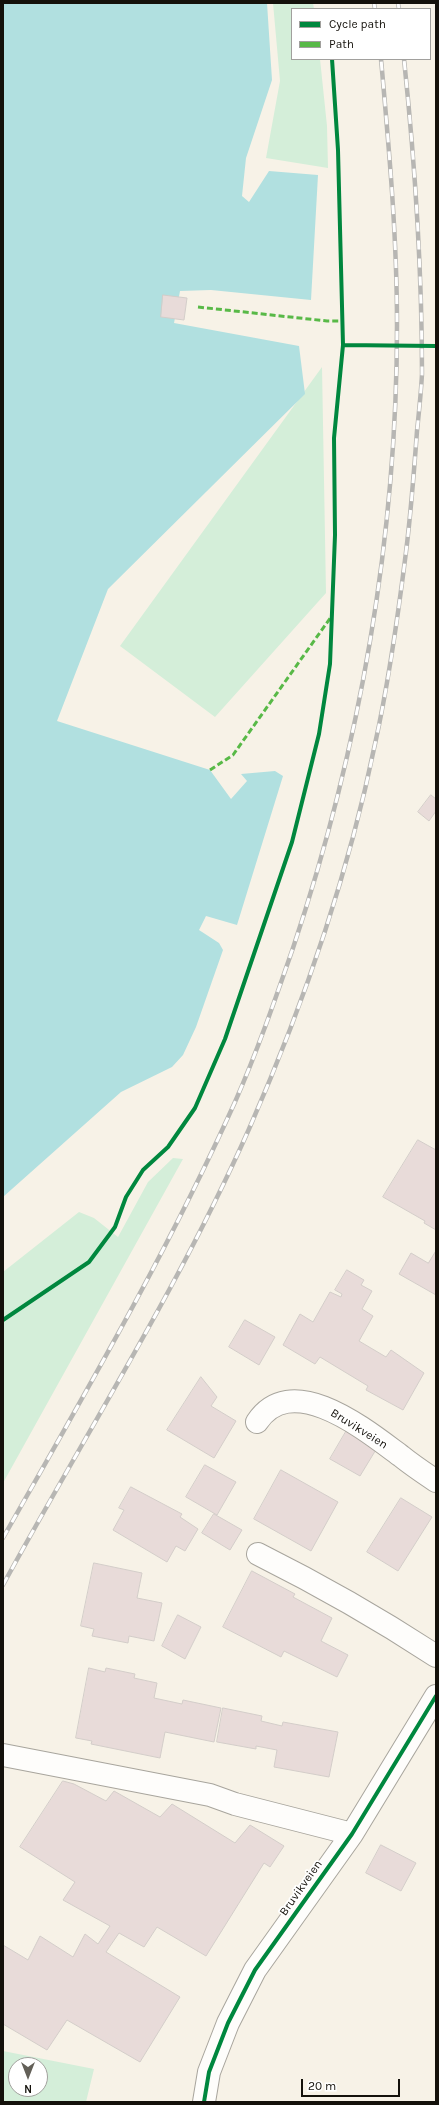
<!DOCTYPE html>
<style>
body{margin:0}
#map{position:relative;width:439px;height:2105px;overflow:hidden;background:#f7f2e7;font-family:Karla,sans-serif}
canvas{display:block}
.frame{position:absolute;inset:0;border:4px solid #14110b;pointer-events:none}
.legend{position:absolute;left:291px;top:8px;width:140px;height:52px;box-sizing:border-box;background:#fff;border:1px solid #a1a09d;margin:0;padding:5px 7px;list-style:none;font-size:12px;color:#14110b}
.legend li{display:flex;align-items:center;gap:8px;height:20px}
.legend b{width:20px;border:1px solid #a1a09d}
.north{position:absolute;left:8px;top:2057px;width:40px;height:40px;box-sizing:border-box;background:#fff;border:1px solid #a1a09d;border-radius:50%;rotate:180deg;font-size:11px;font-weight:700;line-height:16px;text-align:center;color:#14110b}
.north::after{content:'';display:block;margin:auto;width:14px;height:18px;background:#636058;clip-path:polygon(50% 0,100% 100%,50% 72%,0 100%)}
.scale{position:absolute;left:301px;top:2079px;width:99px;height:18px;box-sizing:border-box;border:2px solid #14110b;border-top:0;padding-left:5px;font-size:12px;line-height:14px;white-space:nowrap;color:#14110b;-webkit-text-stroke:3px #fff;paint-order:stroke}
</style>
<div id="map">
<canvas width="439" height="2105"></canvas>
<div class="frame"></div>
<ul class="legend">
<li><b style="height:5px;background:#00873e"></b>Cycle path</li>
<li><b style="height:5px;background:#58b947"></b>Path</li>
</ul>
<div class="north">N</div>
<div class="scale">20 m</div>
</div>
<script>
const context = document.querySelector('canvas').getContext('2d');
context.lineJoin = 'round';
function fillPath(path, color) { context.fillStyle = color; context.fill(path, 'evenodd'); }
function strokePath(path, color, width, dash) { context.strokeStyle = color; context.lineWidth = width; context.lineCap = dash ? 'butt' : 'round'; context.setLineDash(dash || []); context.stroke(path); }
function label(font, color, halo, rows, align = 'center') {
  context.font = font + ' Karla,sans-serif'; context.lineWidth = 3.5; context.setLineDash([]); context.textBaseline = 'middle'; context.strokeStyle = halo; context.fillStyle = color; for (const [text, x, y, turn = 0] of rows) {
    context.save(); context.translate(x, y); context.rotate((+turn || 0) * Math.PI / 180); context.textAlign = isNaN(turn) ? turn : align; if (halo) context.strokeText(text, 0, 0); context.fillText(text, 0, 0); context.restore();
  }
}
fillPath(new Path2D(`
 M 273,3 L 313,3 L 314,9 L 292,9 L 292,59 L 320,59 L 327,126 L 328,168 L 266,158 L 280,81 Z
 M 322,367 L 326,593 L 215,717 L 120,646 Z
 M 173,1158 L 183,1159 L 3,1483 L 3,1272 L 79,1212 L 94,1218 L 118,1237 L 148,1182 Z
 M 3,2051 L 94,2069 L 86,2102 L 3,2102 ZM 16,2065 L 40,2065 L 40,2089 L 16,2089 Z`), '#d4eed9');
fillPath(new Path2D(`
 M 3,3 L 267,3 L 272,80 L 246,158 L 242,196 L 249,202 L 269,171 L 318,175 L 311,300 L 211,290 L 180,291 L 174,323 L 299,346 L 305,394 L 108,589 L 57,721 L 210,770 L 231,799 L 247,781 L 241,774 L 275,771 L 283,776 L 237,925 L 206,916 L 199,930 L 219,943 L 223,950 L 196,1027 L 183,1055 L 172,1067 L 121,1092 L 3,1197 Z`), '#b1e0e0');
const building = new Path2D(`
 M 163,295 L 187,298 L 184,320 L 161,317 Z
 M 431,795 L 436,799 L 436,811 L 429,821 L 418,812 Z
 M 418,1140 L 436,1150 L 436,1230 L 424,1223 L 425,1221 L 383,1197 Z
 M 436,1251 L 436,1295 L 399,1274 L 411,1253 L 428,1263 Z
 M 347,1270 L 364,1280 L 361,1285 L 372,1291 L 362,1309 L 373,1316 L 359,1341 L 386,1357 L 391,1350 L 424,1373 L 403,1410 L 366,1390 L 368,1386 L 320,1357 L 315,1364 L 283,1345 L 300,1314 L 313,1322 L 330,1292 L 341,1297 L 342,1294 L 335,1290 Z
 M 245,1320 L 275,1337 L 259,1365 L 229,1347 Z
 M 201,1377 L 217,1397 L 211,1406 L 236,1421 L 214,1458 L 167,1430 Z
 M 347,1430 L 377,1448 L 360,1476 L 330,1459 Z
 M 205,1465 L 236,1482 L 217,1515 L 186,1497 Z
 M 281,1470 L 338,1502 L 311,1551 L 254,1519 Z
 M 131,1487 L 182,1514 L 180,1517 L 198,1529 L 185,1551 L 176,1546 L 167,1562 L 113,1530 L 124,1510 L 119,1508 Z
 M 401,1498 L 432,1517 L 398,1571 L 367,1552 Z
 M 214,1514 L 242,1530 L 230,1550 L 202,1533 Z
 M 94,1563 L 142,1573 L 137,1598 L 162,1603 L 154,1641 L 129,1636 L 128,1643 L 92,1636 L 94,1629 L 81,1626 Z
 M 252,1571 L 295,1594 L 293,1597 L 332,1618 L 321,1641 L 348,1655 L 337,1677 L 284,1651 L 281,1657 L 223,1627 Z
 M 178,1615 L 201,1627 L 185,1659 L 162,1646 Z
 M 89,1668 L 105,1672 L 106,1668 L 135,1674 L 134,1678 L 157,1683 L 154,1698 L 182,1704 L 183,1700 L 221,1708 L 214,1742 L 165,1732 L 160,1758 L 91,1744 L 92,1741 L 76,1738 Z
 M 223,1708 L 262,1716 L 261,1721 L 282,1726 L 283,1722 L 338,1732 L 329,1777 L 274,1767 L 277,1750 L 256,1746 L 256,1749 L 217,1742 Z
 M 63,1781 L 74,1784 L 106,1801 L 114,1791 L 160,1817 L 172,1804 L 235,1843 L 250,1825 L 284,1846 L 270,1867 L 264,1863 L 206,1956 L 157,1927 L 144,1947 L 119,1933 L 106,1952 L 180,1997 L 140,2062 L 67,2020 L 47,2050 L 3,2024 L 3,1945 L 28,1960 L 40,1936 L 73,1957 L 85,1934 L 98,1944 L 110,1926 L 63,1900 L 75,1882 L 20,1847 Z
 M 381,1845 L 416,1863 L 401,1891 L 366,1873 Z`);
fillPath(building, '#e8dbd9');
strokePath(building, '#d3cdc9', 1);
const minor = new Path2D(`
 M 257,1422 C 292,1369 367,1431 401,1456 C 412,1465 424,1473 436,1481
 M 258,1554 C 320,1585 378,1618 436,1656
 M 3,1755 L 210,1795 L 235,1804 L 352,1834
 M 204,2102 L 209,2072 L 228,2023 L 255,1970 L 352,1834 L 436,1696`);
strokePath(minor, '#a8a59d', 24);
strokePath(minor, '#fefdfb', 22);
const rail = new Path2D(`
 M 374,3 L 375,9
 M 398,3 L 399,9
 M 3,1538 C 84,1395 167,1253 235,1102 C 257,1052 275,1000 293,948 C 360,748 397,536 397,325 C 397,236 389,148 381,59
 M 3,1585 C 86,1433 179,1287 249,1129 C 303,1006 348,876 375,744 C 389,681 398,616 406,552 C 411,512 414,472 417,431 C 419,412 421,393 422,374 C 422,269 415,164 404,59`);
strokePath(rail, '#b7b6b3', 4.5);
strokePath(rail, '#fff', 3, [9]);
strokePath(new Path2D(`
 M 198,307 L 327,321 L 343,321
 M 210,770 L 233,755 L 331,617`), '#58b947', 3, [6, 3]);
strokePath(new Path2D(`
 M 343,345 L 436,346
 M 3,1320 L 89,1262 L 115,1227 L 126,1197 L 143,1170 L 168,1147 L 195,1108 L 225,1039 L 292,842 L 319,734 L 330,664 L 335,535 L 334,438 L 343,345 L 338,150 L 332,59
 M 204,2102 L 209,2072 L 228,2023 L 255,1970 L 352,1834 L 436,1696`), '#00873e', 4);
label('12px', '#14110b', '#fff', [
 ["Bruvikveien",359,1429,32],
 ["Bruvikveien",301,1888,-55]
]);
</script>
